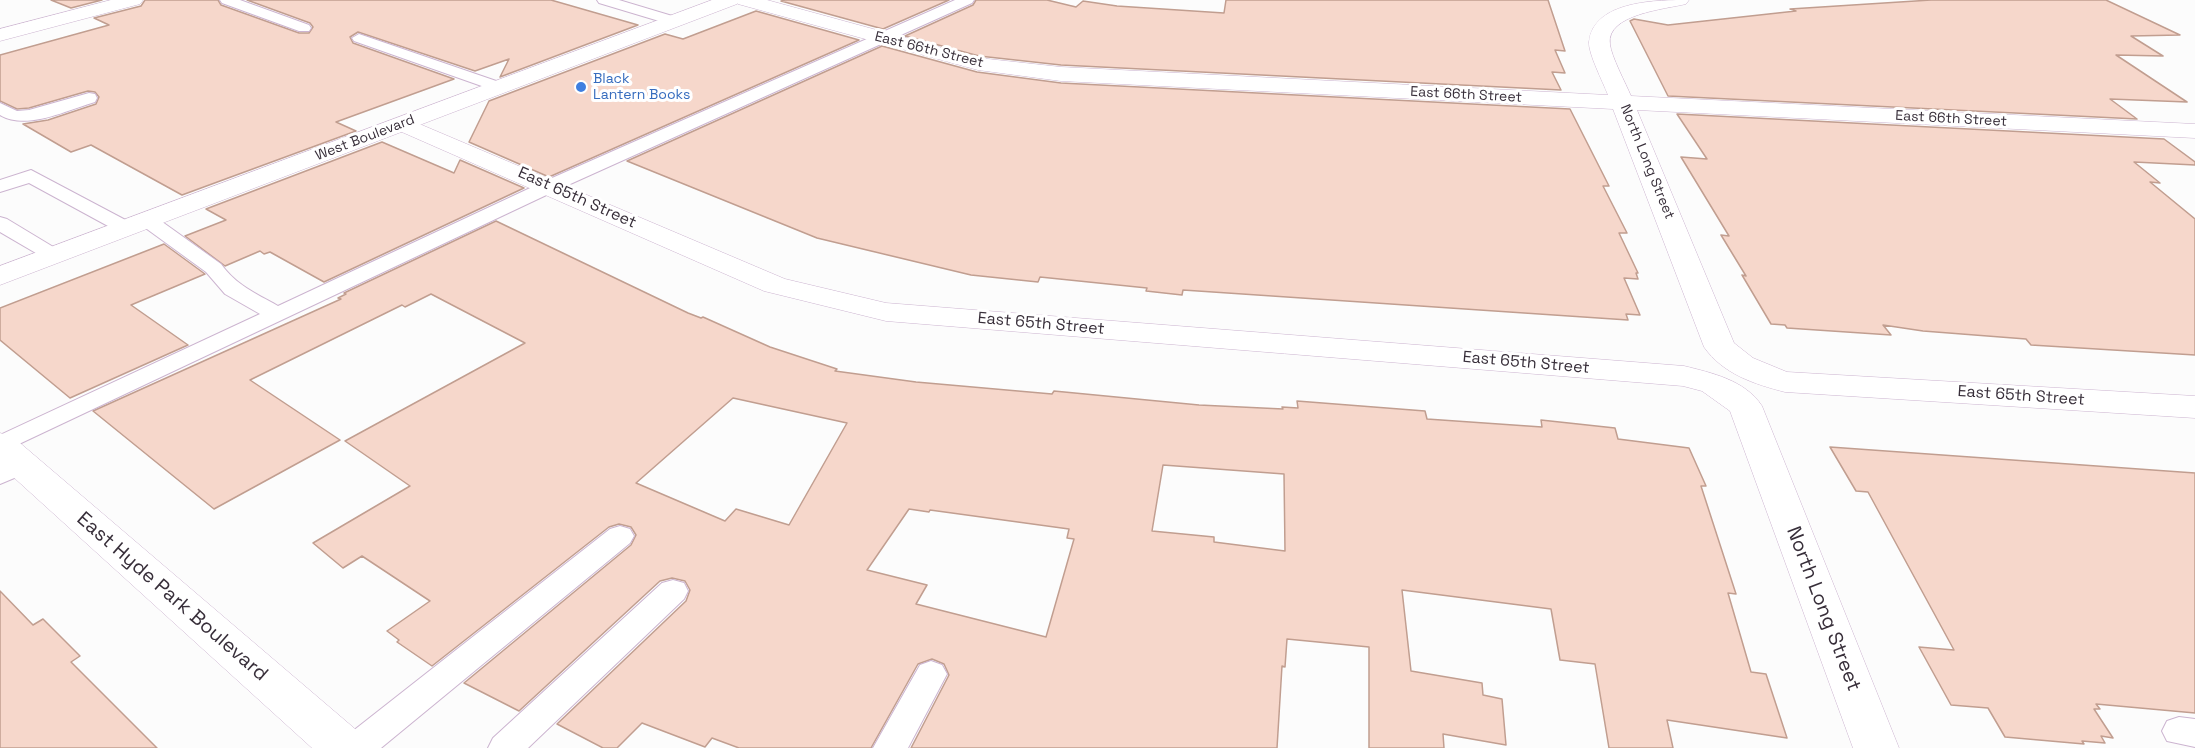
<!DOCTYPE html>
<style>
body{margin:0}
canvas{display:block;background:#fcfcfc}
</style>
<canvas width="2195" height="748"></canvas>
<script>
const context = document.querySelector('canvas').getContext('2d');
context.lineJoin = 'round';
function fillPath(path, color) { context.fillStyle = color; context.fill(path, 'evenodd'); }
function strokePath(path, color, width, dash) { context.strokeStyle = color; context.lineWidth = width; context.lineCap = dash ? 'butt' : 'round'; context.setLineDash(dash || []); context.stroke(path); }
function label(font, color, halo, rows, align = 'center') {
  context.font = font + ' "Space Grotesk",sans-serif'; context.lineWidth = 6; context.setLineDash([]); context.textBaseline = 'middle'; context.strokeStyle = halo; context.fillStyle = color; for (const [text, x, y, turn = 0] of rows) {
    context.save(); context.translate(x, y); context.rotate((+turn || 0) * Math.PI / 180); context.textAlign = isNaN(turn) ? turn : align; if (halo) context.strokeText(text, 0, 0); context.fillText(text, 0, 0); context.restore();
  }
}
const building = new Path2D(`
 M 51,0 L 102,0 L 71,8 Z
 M 145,0 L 218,0 L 221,5 L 299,33 L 309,33 L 313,27 L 310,23 L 247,0 L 551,0 L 638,25 L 500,77 L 509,59 L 475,71 L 358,32 L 350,37 L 353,43 L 454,79 L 336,122 L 356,131 L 182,195 L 91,145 L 71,152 L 23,124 L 48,120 L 96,104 L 99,97 L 95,92 L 88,91 L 29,108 L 17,109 L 0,101 L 0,55 L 109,25 L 94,18 L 141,6 Z
 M 785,0 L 949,0 L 883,29 L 781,1 Z
 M 976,0 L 1047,0 L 1076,7 L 1083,1 L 1117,6 L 1224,13 L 1226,0 L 1548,0 L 1565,51 L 1555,50 L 1565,73 L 1552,72 L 1561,90 L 1061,65 L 979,56 L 905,36 L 973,5 Z
 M 1931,0 L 2106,0 L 2180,35 L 2131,36 L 2163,56 L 2116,55 L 2187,102 L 2110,99 L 2137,119 L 1668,96 L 1630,21 L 1634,19 L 1668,25 L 1796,11 L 1790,9 Z
 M 756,11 L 859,40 L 549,177 L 469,142 L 489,101 L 665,34 L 683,39 Z
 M 882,46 L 977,72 L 1061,83 L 1570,109 L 1609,186 L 1603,186 L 1627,233 L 1619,233 L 1638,273 L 1636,273 L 1638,279 L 1624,278 L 1640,315 L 1626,314 L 1628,320 L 1183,290 L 1182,295 L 1146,291 L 1147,288 L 1040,277 L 1038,282 L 971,275 L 817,238 L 627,161 Z
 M 1677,114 L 2164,139 L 2195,162 L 2195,165 L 2134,162 L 2160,183 L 2150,182 L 2195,219 L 2195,355 L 2031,345 L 2026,339 L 1923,331 L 1883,325 L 1891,335 L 1787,328 L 1785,325 L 1771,324 L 1742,275 L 1746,276 L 1721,235 L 1729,236 L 1681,157 L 1707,159 Z
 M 382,142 L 454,173 L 460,160 L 524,188 L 324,282 L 270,252 L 264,254 L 260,251 L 225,266 L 185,236 L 226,220 L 206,209 Z
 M 496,221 L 688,313 L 701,318 L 703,317 L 770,347 L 837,369 L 835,371 L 916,382 L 1052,394 L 1054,391 L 1199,405 L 1283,409 L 1282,407 L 1298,408 L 1297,401 L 1425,411 L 1427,419 L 1542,427 L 1541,420 L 1615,428 L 1618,439 L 1689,448 L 1706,486 L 1701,486 L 1736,594 L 1728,593 L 1751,672 L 1766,674 L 1787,738 L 1667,720 L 1673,748 L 1609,748 L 1595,664 L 1560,660 L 1551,609 L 1402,590 L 1411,671 L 1482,683 L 1483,695 L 1502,699 L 1506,745 L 1443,734 L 1444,748 L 1369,748 L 1369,647 L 1287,639 L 1285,667 L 1282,666 L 1277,748 L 911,748 L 949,675 L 944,664 L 932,659 L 918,664 L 871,748 L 739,748 L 712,738 L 705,747 L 642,723 L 617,748 L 603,748 L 557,724 L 686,601 L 690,590 L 685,581 L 672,578 L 660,581 L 519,711 L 464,683 L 631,545 L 636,535 L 631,527 L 619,524 L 609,527 L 432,666 L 397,642 L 399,640 L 387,631 L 430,601 L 362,556 L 343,568 L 313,543 L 410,486 L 345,441 L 525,343 L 431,294 L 405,307 L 402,305 L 250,380 L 340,440 L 214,509 L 93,411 L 341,299 L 338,298 L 346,294 L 344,293 ZM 733,398 L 847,423 L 789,525 L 736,509 L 725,521 L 636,483 ZM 1163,465 L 1284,474 L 1285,551 L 1214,542 L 1214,537 L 1152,531 ZM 909,509 L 929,512 L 930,510 L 1069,529 L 1067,538 L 1074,539 L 1046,637 L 916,604 L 927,585 L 867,570 Z
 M 164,244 L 205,274 L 131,305 L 188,345 L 70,398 L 0,340 L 0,308 Z
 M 1830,447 L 2195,473 L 2195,713 L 2096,704 L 2100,709 L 2094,709 L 2113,738 L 2101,736 L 2105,743 L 2082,741 L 2084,744 L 2005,737 L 1988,708 L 1951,705 L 1919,647 L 1954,650 L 1868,492 L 1856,491 Z
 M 0,591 L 33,625 L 43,619 L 80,656 L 71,662 L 157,748 L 0,748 Z`);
fillPath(building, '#f6d7cb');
strokePath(building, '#c19e90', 1.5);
const lane = new Path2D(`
 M 220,0 L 240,0 L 309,25 L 311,28 L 309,31 L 299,31 L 222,3 Z
 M 597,0 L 619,0 L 679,18 L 681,21 L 674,25 L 669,24 L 599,3 Z
 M 955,0 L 974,0 L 972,3 L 557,190 L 0,453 L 0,435 L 260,314 L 225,294 L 206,272 L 140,224 L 137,220 L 140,216 L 154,216 L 221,264 C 236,285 255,293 278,306 L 543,182 Z
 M 359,34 L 505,84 L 507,87 L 505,90 L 493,90 L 354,41 L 352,38 Z
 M 89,93 L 95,94 L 97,98 L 95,102 C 67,110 27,131 0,115 L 0,103 L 17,111 L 29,110 Z
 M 31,170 L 133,224 L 136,228 L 133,232 L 119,232 L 29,183 L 0,192 L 0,180 Z
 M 0,217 L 7,219 L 60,251 L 63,255 L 60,259 L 53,261 L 46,259 L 0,232 Z
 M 22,456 L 31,459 L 35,465 L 31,471 L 0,484 L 0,464 Z
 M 620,526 L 630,529 L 634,536 L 630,543 L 381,748 L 339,748 L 344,738 L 610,529 Z
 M 673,580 L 684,583 L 688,591 L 684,599 L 528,748 L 488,748 L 493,738 L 662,583 Z
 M 931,661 L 942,665 L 947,674 L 908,748 L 873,748 L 920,665 Z
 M 2179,717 L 2195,719 L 2195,747 L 2167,741 L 2162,731 L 2167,721 Z`);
const street = new Path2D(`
 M 111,0 L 143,0 L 140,4 L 0,41 L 0,29 Z
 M 735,0 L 767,0 L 979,58 L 1061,67 L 1608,95 C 1603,82 1588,53 1589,42 C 1593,0 1659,0 1689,0 L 1686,4 C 1666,9 1606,14 1610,44 C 1611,56 1626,84 1631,96 L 2195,124 L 2195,138 L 1637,110 L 1734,343 L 1753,358 L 1787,372 L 2195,396 L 2195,418 L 1785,392 C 1754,384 1723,374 1704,347 L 1613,109 L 1061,81 L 978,70 L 738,4 Z
 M 403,117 L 785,279 L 886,303 L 1684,366 C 1712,373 1745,380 1762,406 L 1899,748 L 1853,748 L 1730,411 L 1702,391 L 1683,386 L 886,321 L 764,291 L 395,129 L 391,124 L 395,119 Z`);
const secondary = new Path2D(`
 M 712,0 L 740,0 L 737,4 L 0,285 L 0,266 Z
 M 0,433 L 13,437 L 361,734 L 367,748 L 312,748 L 0,465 Z`);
strokePath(lane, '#ccb4d0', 2);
strokePath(street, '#ccb4d0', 1);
strokePath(secondary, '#ccb4d0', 1);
fillPath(lane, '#fff');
fillPath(street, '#fff');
fillPath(secondary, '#fff');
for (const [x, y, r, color] of [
 [581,87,6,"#3f7fe0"]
]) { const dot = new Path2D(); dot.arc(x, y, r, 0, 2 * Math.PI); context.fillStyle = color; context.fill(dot); strokePath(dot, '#fff', 2); }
label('14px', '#382f3a', '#fff', [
 ["East 66th Street",929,50,14],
 ["East 66th Street",1466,95,3],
 ["East 66th Street",1951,119,3],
 ["West Boulevard",365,138,-21],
 ["North Long Street",1647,162,68]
]);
label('14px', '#366cbe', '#fff', [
 ["Black",593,79],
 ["Lantern Books",593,95]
], 'left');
label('16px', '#382f3a', '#fff', [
 ["East 65th Street",577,198,24],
 ["East 65th Street",1041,324,5],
 ["East 65th Street",1526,363,5],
 ["East 65th Street",2021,396,4]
]);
label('20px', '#382f3a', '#fff', [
 ["East Hyde Park Boulevard",172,597,41],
 ["North Long Street",1823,609,69]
]);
</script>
